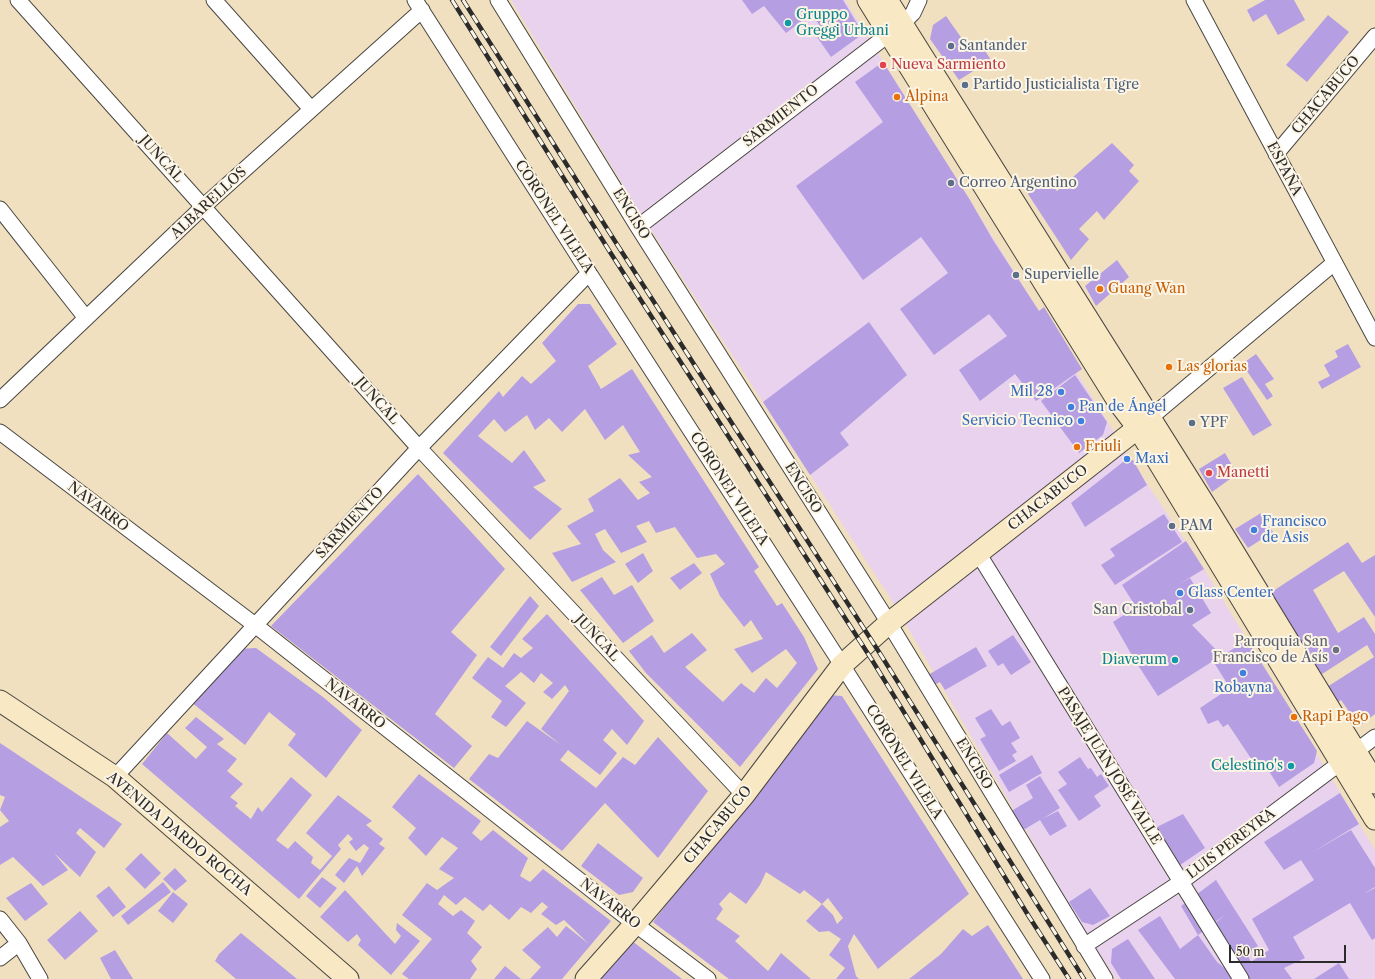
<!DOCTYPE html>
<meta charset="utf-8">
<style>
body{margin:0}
#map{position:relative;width:1375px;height:979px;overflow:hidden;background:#f0e0c0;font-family:"Libre Caslon Text",serif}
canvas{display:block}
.scale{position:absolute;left:1229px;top:945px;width:117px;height:18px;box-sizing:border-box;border:2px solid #2b2b2b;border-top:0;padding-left:5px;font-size:12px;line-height:14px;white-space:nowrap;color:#2b2b2b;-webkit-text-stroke:3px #fcf5e5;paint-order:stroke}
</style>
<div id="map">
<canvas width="1375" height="979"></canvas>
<div class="scale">50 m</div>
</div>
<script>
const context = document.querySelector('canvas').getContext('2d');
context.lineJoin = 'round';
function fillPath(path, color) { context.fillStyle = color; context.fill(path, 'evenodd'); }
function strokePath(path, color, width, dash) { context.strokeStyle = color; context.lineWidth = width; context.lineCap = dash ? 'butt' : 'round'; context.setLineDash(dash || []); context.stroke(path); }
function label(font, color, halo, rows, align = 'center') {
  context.font = font + ' "Libre Caslon Text",serif'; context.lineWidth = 4; context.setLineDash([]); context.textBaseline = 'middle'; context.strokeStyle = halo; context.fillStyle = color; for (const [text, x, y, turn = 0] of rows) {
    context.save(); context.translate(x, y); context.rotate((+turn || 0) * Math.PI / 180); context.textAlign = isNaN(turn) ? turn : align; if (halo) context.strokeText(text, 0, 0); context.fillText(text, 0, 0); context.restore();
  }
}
fillPath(new Path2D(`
 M 511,0 L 845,0 L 1130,458 L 1204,569 L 1375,850 L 1375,979 L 1116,979 L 1084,930 L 891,599 L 640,213 Z`), '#e9d2ee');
fillPath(new Path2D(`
 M 742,0 L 843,0 L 861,30 L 860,36 L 831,57 L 817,37 L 824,31 L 811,14 L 786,33 L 764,6 L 752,14 Z
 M 1265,0 L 1294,0 L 1305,20 L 1278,35 L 1266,14 L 1253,22 L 1247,10 Z
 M 1328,15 L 1349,32 L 1307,82 L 1286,65 Z
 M 946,16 L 970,50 L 980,43 L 991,60 L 959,80 L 930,39 L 933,25 Z
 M 880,64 L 885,65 L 970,200 L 993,240 L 1039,311 L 1044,307 L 1082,369 L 1036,401 L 1015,374 L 980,401 L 959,370 L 1007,336 L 989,314 L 934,355 L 900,309 L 948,273 L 921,237 L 863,280 L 796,186 L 883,122 L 855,82 Z
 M 1112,143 L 1134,165 L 1129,171 L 1139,181 L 1104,220 L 1097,211 L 1079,229 L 1089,239 L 1071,260 L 1028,194 L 1044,177 L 1057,191 Z
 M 1117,260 L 1129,277 L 1096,306 L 1085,286 Z
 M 578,304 L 590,304 L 617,344 L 588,366 L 601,389 L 632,369 L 759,567 L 754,571 L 777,606 L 782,603 L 804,637 L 818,669 L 740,767 L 646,673 L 629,651 L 652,635 L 664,653 L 692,633 L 707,650 L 685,667 L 723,702 L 741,683 L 754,693 L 766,678 L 777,688 L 797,663 L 786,649 L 752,673 L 734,649 L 763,639 L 751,620 L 744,627 L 720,596 L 710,574 L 725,564 L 716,554 L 697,558 L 675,527 L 656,533 L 649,521 L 636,526 L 647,542 L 621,553 L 605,529 L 595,534 L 603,550 L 616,562 L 572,582 L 552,553 L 581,544 L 567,526 L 594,511 L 588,499 L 620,478 L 638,500 L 650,493 L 639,482 L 652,477 L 628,455 L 640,452 L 623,425 L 605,440 L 585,409 L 562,432 L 549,418 L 535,430 L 527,415 L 505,432 L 494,419 L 478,436 L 512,463 L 524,450 L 546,481 L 533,487 L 562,509 L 530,540 L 443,453 L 499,391 L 503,397 L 522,376 L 531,384 L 556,361 L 542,343 Z
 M 869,322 L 907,375 L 840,433 L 849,445 L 810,475 L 763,402 Z
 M 1348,344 L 1361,367 L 1322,389 L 1318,382 L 1330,376 L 1324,365 L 1338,357 L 1335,351 Z
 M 1256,354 L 1274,379 L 1265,384 L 1273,396 L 1267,400 L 1242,364 Z
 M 1075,375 L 1107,422 L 1103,435 L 1079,453 L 1041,401 Z
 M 1242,377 L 1272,425 L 1253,436 L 1223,388 Z
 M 1225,453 L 1237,474 L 1212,492 L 1199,469 Z
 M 1133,460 L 1147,485 L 1085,527 L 1071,503 L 1123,462 Z
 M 418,474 L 505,569 L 451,632 L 477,655 L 435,714 L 472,746 L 454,768 L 271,626 Z
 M 1261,513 L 1273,532 L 1248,548 L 1235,529 Z
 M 1164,514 L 1182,542 L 1115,585 L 1101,565 L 1115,556 L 1110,549 Z
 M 1186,541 L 1204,569 L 1179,584 L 1190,578 L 1211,613 L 1192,625 L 1222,656 L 1247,640 L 1317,751 L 1314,763 L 1279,787 L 1267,768 L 1260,772 L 1228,724 L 1223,727 L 1218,720 L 1208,724 L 1200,708 L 1230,688 L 1213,661 L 1158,696 L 1134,659 L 1113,622 L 1136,607 L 1122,585 Z
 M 1348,542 L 1362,563 L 1375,555 L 1375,617 L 1344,571 L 1313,590 L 1338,633 L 1364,617 L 1375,634 L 1375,714 L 1359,726 L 1341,700 L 1338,702 L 1327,687 L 1374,657 L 1367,645 L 1319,676 L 1267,595 Z
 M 643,553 L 653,571 L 638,583 L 625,564 Z
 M 694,563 L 702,573 L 680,590 L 670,578 Z
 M 602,577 L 614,595 L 632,585 L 654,621 L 623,643 L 580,590 Z
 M 530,596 L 539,606 L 501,656 L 490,647 Z
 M 547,614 L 644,721 L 627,745 L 612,729 L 603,740 L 617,753 L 600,775 L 568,750 L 560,760 L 596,788 L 623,757 L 635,765 L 658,737 L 708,791 L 658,858 L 605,803 L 562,851 L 469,779 L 489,754 L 498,758 L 527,721 L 561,745 L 541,729 L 569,691 L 565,685 L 552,699 L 543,692 L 553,683 L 541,673 L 534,683 L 521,672 L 505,686 L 526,703 L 506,727 L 491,717 L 502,701 L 472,678 L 488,657 L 503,668 L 514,653 L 521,658 L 533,648 L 522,639 Z
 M 1013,635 L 1031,662 L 1011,675 L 1003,663 L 998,666 L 988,651 Z
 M 976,647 L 987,666 L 945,690 L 940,682 L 934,685 L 928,675 Z
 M 256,648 L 323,697 L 362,730 L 326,778 L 288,745 L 296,734 L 269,712 L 245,745 L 191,702 L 237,649 Z
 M 829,695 L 842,696 L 969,894 L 878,969 L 854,934 L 848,946 L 856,976 L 859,979 L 836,979 L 845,968 L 829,955 L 841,939 L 829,931 L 819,932 L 806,921 L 822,904 L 833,915 L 837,924 L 843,918 L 828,898 L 822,904 L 804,890 L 800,894 L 766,872 L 760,885 L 746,904 L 730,892 L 719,904 L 723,909 L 716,919 L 740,936 L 735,941 L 768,971 L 781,953 L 811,979 L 729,979 L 653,922 Z
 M 991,709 L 1002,726 L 1010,721 L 1020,738 L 1011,743 L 1017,752 L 1012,755 L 1016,761 L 999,771 L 980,739 L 986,736 L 975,718 Z
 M 196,717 L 224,739 L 217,744 L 237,759 L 227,771 L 243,784 L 230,797 L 238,803 L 235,806 L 251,819 L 258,807 L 262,812 L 291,777 L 312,795 L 276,840 L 288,849 L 295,841 L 313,857 L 311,863 L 320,870 L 332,856 L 306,833 L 338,795 L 372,821 L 366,825 L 383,839 L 379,844 L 385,848 L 362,876 L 357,866 L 344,883 L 335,875 L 349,858 L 360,863 L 369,848 L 364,844 L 356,851 L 349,842 L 353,839 L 348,834 L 338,845 L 341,849 L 299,899 L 142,764 L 167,733 L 196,759 L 207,747 L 185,728 Z
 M 0,743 L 122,824 L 104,848 L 80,828 L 76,833 L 96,852 L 80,877 L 54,853 L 68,870 L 43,886 L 13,857 L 0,865 L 0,827 L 9,821 L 0,810 L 5,797 L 0,795 Z
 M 1032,755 L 1042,773 L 1009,792 L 999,775 Z
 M 1080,757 L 1088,769 L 1091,768 L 1097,777 L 1101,774 L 1109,786 L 1094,796 L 1101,806 L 1079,821 L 1058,790 L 1067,784 L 1058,772 Z
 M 419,774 L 481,821 L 472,833 L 481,841 L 493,830 L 528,858 L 520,876 L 530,882 L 543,869 L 611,921 L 562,979 L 530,979 L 541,967 L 522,950 L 548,927 L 557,937 L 566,926 L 589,944 L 564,920 L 556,925 L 541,914 L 548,907 L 542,902 L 531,913 L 521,907 L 509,920 L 490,904 L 483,911 L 465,897 L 456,905 L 444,895 L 438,904 L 453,916 L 461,910 L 475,921 L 467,933 L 482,947 L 471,961 L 477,969 L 470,979 L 409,979 L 402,974 L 432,939 L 402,915 L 427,883 L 437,890 L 454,878 L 439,869 L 458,848 L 442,837 L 426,856 L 408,838 L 416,828 L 392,807 Z
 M 1040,776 L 1060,808 L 1042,819 L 1058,811 L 1067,826 L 1050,836 L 1040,820 L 1020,832 L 1008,813 L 1033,798 L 1026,785 Z
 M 1340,793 L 1359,824 L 1311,853 L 1351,830 L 1375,868 L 1375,887 L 1363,894 L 1375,888 L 1375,938 L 1372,940 L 1350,903 L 1293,937 L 1305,958 L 1284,968 L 1292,979 L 1175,979 L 1138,930 L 1160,916 L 1180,949 L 1198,935 L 1217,962 L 1228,971 L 1213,925 L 1226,914 L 1198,935 L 1181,906 L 1216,880 L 1258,946 L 1247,954 L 1251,962 L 1269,950 L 1252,919 L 1314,880 L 1301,860 L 1284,870 L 1264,842 Z
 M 1183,814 L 1205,848 L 1167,874 L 1143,834 Z
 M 598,843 L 643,878 L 633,892 L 619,895 L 581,866 Z
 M 141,853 L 161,873 L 145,889 L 125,869 Z
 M 175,868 L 187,881 L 175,891 L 163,879 Z
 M 322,877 L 337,888 L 320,908 L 306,896 Z
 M 163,882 L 171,892 L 128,925 L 121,916 Z
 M 31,883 L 48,904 L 25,921 L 6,898 Z
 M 109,886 L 126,907 L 113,917 L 96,896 Z
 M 1090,888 L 1110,916 L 1093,925 L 1082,922 L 1069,902 Z
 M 345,890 L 395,944 L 401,936 L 396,930 L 397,923 L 420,941 L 391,975 L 358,945 L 361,940 L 357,934 L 348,942 L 320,917 Z
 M 173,892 L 188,904 L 173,923 L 158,911 Z
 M 80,911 L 98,931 L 65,960 L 47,940 Z
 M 988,925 L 1023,979 L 909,979 L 941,954 L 963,929 L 972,936 Z
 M 241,933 L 297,979 L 236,979 L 215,961 L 219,954 Z
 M 1128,939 L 1155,979 L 1121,979 L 1111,963 L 1112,949 Z
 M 632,941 L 682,979 L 600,979 Z
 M 115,950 L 133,979 L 111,979 L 100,958 Z
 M 1339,963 L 1349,979 L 1314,979 Z
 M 505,966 L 521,979 L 494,979 Z`), '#b59ee2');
const street = new Path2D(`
 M 18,0 L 419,448 L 744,795
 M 214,0 L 311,109
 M 415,0 L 589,273 L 842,665 L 1042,979
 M 498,0 L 638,227 L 889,623 L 1105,979
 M 1194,0 L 1375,338
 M 1276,154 L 1375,36
 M 0,209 L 86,318
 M 638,227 L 902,24 L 913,13 L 919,0
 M 0,400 L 204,206 L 422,10
 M 1150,418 L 1334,263
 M 0,432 L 255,625 L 635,924 L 708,979
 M 978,553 L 1241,979
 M 115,777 L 419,448 L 589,273
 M 0,919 L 19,943 L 40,979
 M 1084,946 L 1181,882 L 1375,737
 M 0,958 L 19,943`);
const secondary = new Path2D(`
 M 868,0 L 1119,403 L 1138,428 L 1375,819
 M 887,0 L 1208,510 L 1375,783
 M 0,701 L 115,777 L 348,979
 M 586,979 L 635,924 L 744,795 L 842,665 L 889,623 L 1148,420`);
strokePath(street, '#494641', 17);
strokePath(secondary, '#494641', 23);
strokePath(street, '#fff', 15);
strokePath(secondary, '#f8e8c3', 21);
const rail = new Path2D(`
 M 452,0 L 610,252 L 872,660 L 1028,915 L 1069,979
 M 463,0 L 618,246 L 879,652 L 1084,979`);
strokePath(rail, '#2b2b2b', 4.5);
strokePath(rail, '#fcf5e5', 3, [9]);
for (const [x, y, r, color] of [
 [788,23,4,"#0f9aa8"],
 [951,46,4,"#5c6f8a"],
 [883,65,4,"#e0444e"],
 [965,85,4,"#5c6f8a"],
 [897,97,4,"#e8710a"],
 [951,183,4,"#5c6f8a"],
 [1016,275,4,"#5c6f8a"],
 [1100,289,4,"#e8710a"],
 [1169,367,4,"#e8710a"],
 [1061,392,4,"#3f7fe0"],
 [1071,407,4,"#3f7fe0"],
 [1081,421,4,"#3f7fe0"],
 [1192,423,4,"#5c6f8a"],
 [1077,447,4,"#e8710a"],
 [1127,459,4,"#3f7fe0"],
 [1209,473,4,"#e0444e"],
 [1172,526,4,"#5c6f8a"],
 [1254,530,4,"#3f7fe0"],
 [1180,593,4,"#3f7fe0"],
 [1190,610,4,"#5c6f8a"],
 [1336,650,4,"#6b7280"],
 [1175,660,4,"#0f9aa8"],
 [1243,673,4,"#3f7fe0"],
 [1294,717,4,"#e8710a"],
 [1291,766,4,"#0f9aa8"]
]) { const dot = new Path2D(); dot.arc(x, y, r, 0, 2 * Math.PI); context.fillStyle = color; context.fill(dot); strokePath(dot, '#fcf5e5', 1.5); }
label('14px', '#0d838f', '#fcf5e5', [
 ["Gruppo",796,15,"left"],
 ["Greggi Urbani",796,31,"left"],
 ["Diaverum",1167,660],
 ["Celestino's",1283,766]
], 'right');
label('14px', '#4e5e75', '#fcf5e5', [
 ["Santander",959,46],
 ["Partido Justicialista Tigre",973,85],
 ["Correo Argentino",959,183],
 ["Supervielle",1024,275],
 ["YPF",1200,423],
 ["PAM",1180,526],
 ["San Cristobal",1182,610,"right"]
], 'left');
label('14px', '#be3a42', '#fcf5e5', [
 ["Nueva Sarmiento",891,65],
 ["Manetti",1217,473]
], 'left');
label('14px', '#2b2b2b', '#fcf5e5', [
 ["CHACABUCO",1326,95,-50],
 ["SARMIENTO",781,116,-38],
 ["JUNCAL",161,159,48],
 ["ESPAÑA",1284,169,62],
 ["ALBARELLOS",209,203,-43],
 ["ENCISO",631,214,58],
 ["CORONEL VILELA",554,217,57],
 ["JUNCAL",377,401,48],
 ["ENCISO",803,488,58],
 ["CORONEL VILELA",729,489,57],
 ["CHACABUCO",1048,498,-38],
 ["NAVARRO",98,507,37],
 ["SARMIENTO",350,523,-47],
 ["JUNCAL",597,638,47],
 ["NAVARRO",355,704,38],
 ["CORONEL VILELA",904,762,58],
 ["ENCISO",974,764,59],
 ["PASAJE JUAN JOSÉ VALLE",1109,766,58],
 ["CHACABUCO",718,825,-50],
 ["AVENIDA DARDO ROCHA",179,834,40],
 ["LUIS PEREYRA",1231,844,-37],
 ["NAVARRO",610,904,38]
]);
label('14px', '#c56008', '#fcf5e5', [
 ["Alpina",905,97],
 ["Guang Wan",1108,289],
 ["Las glorias",1177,367],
 ["Friuli",1085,447],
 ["Rapi Pago",1302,717]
], 'left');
label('14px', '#366cbe', '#fcf5e5', [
 ["Mil 28",1053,392,"right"],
 ["Pan de Ángel",1079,407],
 ["Servicio Tecnico",1073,421,"right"],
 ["Maxi",1135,459],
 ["Francisco",1262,522],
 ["de Asis",1262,538],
 ["Glass Center",1188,593],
 ["Robayna",1243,688,"center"]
], 'left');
label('14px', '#5b616d', '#fcf5e5', [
 ["Parroquia San",1328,642],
 ["Francisco de Asís",1328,658]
], 'right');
</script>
